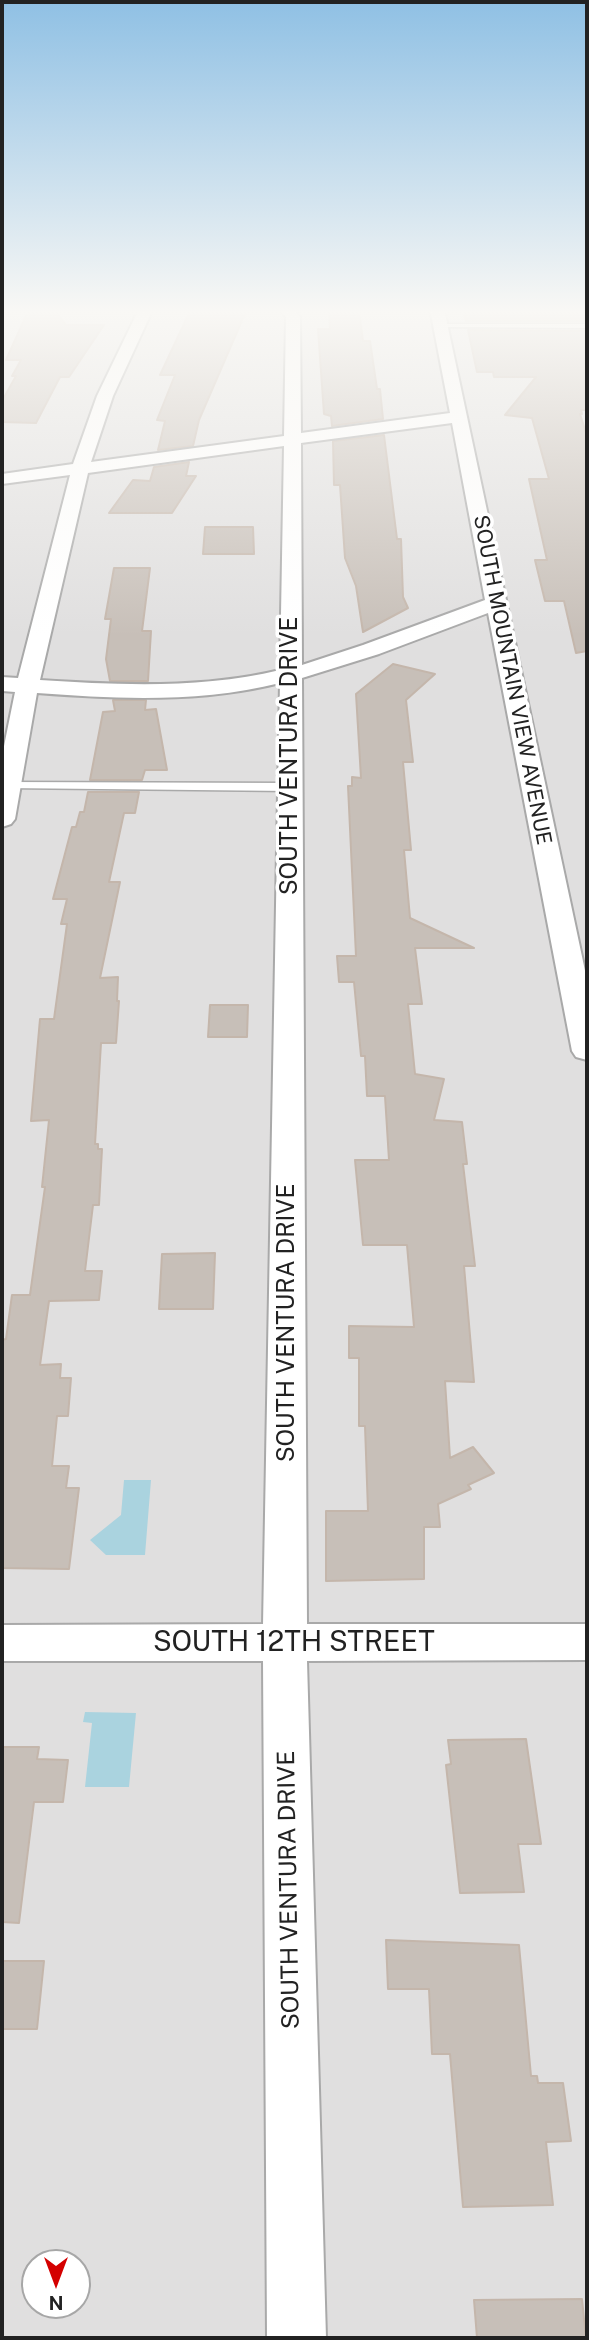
<!DOCTYPE html>
<style>
body{margin:0}
#map{position:relative;width:589px;height:2340px;overflow:hidden;background:#f2efe9;font-family:"Public Sans",sans-serif}
canvas{display:block}
.frame{position:absolute;inset:0;border:4px solid #222;pointer-events:none}
.north{position:absolute;left:21px;top:2249px;width:70px;height:70px;box-sizing:border-box;background:#fff;border:2px solid #a7a7a7;border-radius:50%;rotate:180deg;font-size:19px;font-weight:700;line-height:28px;text-align:center;color:#222}
.north::after{content:'';display:block;margin:auto;width:24px;height:32px;background:#d40000;clip-path:polygon(50% 0,100% 100%,50% 72%,0 100%)}
</style>
<div id="map">
<canvas width="589" height="2340"></canvas>
<div class="frame"></div>
<div class="north">N</div>
</div>
<script>
const context = document.querySelector('canvas').getContext('2d');
context.lineJoin = 'round';
function fillPath(path, color) { context.fillStyle = color; context.fill(path, 'evenodd'); }
function strokePath(path, color, width, dash) { context.strokeStyle = color; context.lineWidth = width; context.lineCap = dash ? 'butt' : 'round'; context.setLineDash(dash || []); context.stroke(path); }
function label(font, color, halo, rows, align = 'center') {
  context.font = font + ' "Public Sans",sans-serif'; context.lineWidth = 7; context.setLineDash([]); context.textBaseline = 'middle'; context.strokeStyle = halo; context.fillStyle = color; for (const [text, x, y, turn = 0] of rows) {
    context.save(); context.translate(x, y); context.rotate((+turn || 0) * Math.PI / 180); context.textAlign = isNaN(turn) ? turn : align; if (halo) context.strokeText(text, 0, 0); context.fillText(text, 0, 0); context.restore();
  }
}
fillPath(new Path2D(`
 M 2,309 L 587,309 L 587,2338 L 2,2338 ZM 35,2263 L 77,2263 L 77,2305 L 35,2305 Z`), '#e0dfdf');
fillPath(new Path2D(`
 M 124,1480 L 151,1480 L 145,1555 L 106,1555 L 90,1540 L 121,1515 Z
 M 85,1712 L 136,1713 L 129,1787 L 85,1787 L 92,1723 L 83,1722 Z`), '#aad3df');
const building = new Path2D(`
 M 29,309 L 53,309 L 66,325 L 104,325 L 69,377 L 60,377 L 36,423 L 2,422 L 2,401 L 16,376 L 12,376 L 21,360 L 6,360 Z
 M 191,309 L 247,309 L 199,420 L 193,446 L 158,450 L 165,421 L 157,420 L 175,375 L 160,375 Z
 M 329,311 L 359,311 L 363,341 L 370,341 L 377,389 L 380,389 L 383,419 L 332,426 L 331,416 L 324,414 L 318,329 L 330,329 Z
 M 587,311 L 587,321 L 466,321 L 463,312 Z
 M 468,330 L 587,331 L 587,410 L 581,410 L 582,414 L 580,414 L 587,436 L 587,651 L 576,653 L 564,601 L 545,601 L 535,560 L 547,560 L 529,479 L 549,479 L 532,418 L 505,415 L 536,377 L 494,377 L 493,372 L 477,372 Z
 M 384,435 L 397,539 L 401,539 L 403,597 L 408,608 L 363,632 L 356,586 L 345,558 L 340,485 L 334,485 L 333,441 Z
 M 189,462 L 186,476 L 196,476 L 172,513 L 109,513 L 133,480 L 150,481 L 154,467 Z
 M 205,527 L 253,527 L 254,554 L 203,554 Z
 M 114,568 L 150,568 L 142,631 L 151,631 L 148,681 L 110,681 L 106,659 L 111,619 L 105,619 Z
 M 393,664 L 435,674 L 406,700 L 413,762 L 403,762 L 411,850 L 404,850 L 410,918 L 474,948 L 415,948 L 422,1004 L 408,1004 L 415,1074 L 444,1079 L 434,1120 L 462,1122 L 467,1164 L 463,1164 L 475,1266 L 464,1266 L 474,1382 L 445,1381 L 450,1458 L 473,1447 L 494,1473 L 468,1485 L 471,1489 L 438,1504 L 440,1527 L 424,1527 L 424,1579 L 326,1581 L 326,1511 L 368,1511 L 365,1426 L 359,1426 L 359,1358 L 349,1358 L 349,1326 L 414,1327 L 407,1245 L 363,1245 L 355,1160 L 389,1160 L 385,1096 L 367,1096 L 365,1056 L 361,1056 L 354,982 L 339,982 L 337,956 L 356,956 L 348,786 L 352,786 L 352,777 L 361,778 L 356,694 Z
 M 113,700 L 146,700 L 145,710 L 156,709 L 167,770 L 145,770 L 142,780 L 90,780 L 103,712 L 115,711 Z
 M 88,792 L 139,792 L 135,813 L 124,813 L 109,882 L 120,882 L 100,978 L 118,977 L 117,1001 L 119,1001 L 116,1043 L 101,1043 L 95,1144 L 98,1144 L 98,1149 L 102,1149 L 99,1205 L 93,1205 L 85,1271 L 102,1271 L 99,1300 L 49,1301 L 40,1365 L 61,1364 L 60,1378 L 71,1378 L 68,1416 L 57,1416 L 52,1466 L 69,1466 L 66,1488 L 79,1488 L 69,1569 L 2,1568 L 2,1340 L 6,1339 L 12,1295 L 30,1295 L 45,1187 L 42,1187 L 49,1120 L 31,1121 L 40,1019 L 54,1019 L 67,924 L 61,924 L 67,899 L 53,899 L 72,827 L 76,827 L 80,812 L 84,812 Z
 M 210,1005 L 248,1005 L 247,1037 L 208,1037 Z
 M 215,1253 L 213,1309 L 159,1309 L 162,1254 Z
 M 526,1739 L 541,1844 L 518,1844 L 524,1892 L 460,1893 L 446,1765 L 451,1764 L 448,1740 Z
 M 2,1747 L 39,1747 L 37,1759 L 68,1760 L 63,1802 L 34,1802 L 19,1923 L 2,1922 Z
 M 386,1940 L 519,1945 L 531,2076 L 537,2076 L 538,2083 L 563,2083 L 571,2141 L 546,2142 L 553,2205 L 463,2207 L 450,2054 L 432,2054 L 429,1989 L 388,1989 Z
 M 2,1961 L 44,1961 L 37,2029 L 2,2029 Z
 M 582,2299 L 586,2338 L 477,2338 L 474,2300 Z`);
fillPath(building, '#c7bfb8');
strokePath(building, '#c4b6ab', 2);
const service = new Path2D(`
 M 442,324 L 587,324 L 587,328 L 440,327 Z
 M 8,782 L 290,783 L 296,787 L 290,791 L 4,788 L 2,786 Z`);
const minor = new Path2D(`
 M 139,309 L 153,309 L 113,396 L 91,462 L 284,436 L 286,317 L 280,309 L 294,309 L 300,317 L 301,433 L 450,413 L 430,309 L 444,309 L 587,980 L 587,1060 L 576,1057 L 572,1051 L 488,613 L 379,654 L 302,678 L 307,1624 L 587,1624 L 587,1660 L 307,1661 L 326,2338 L 267,2338 L 263,1661 L 2,1661 L 2,1625 L 263,1624 L 280,683 C 201,703 117,699 37,693 L 15,819 L 11,824 L 2,827 L 2,756 L 15,692 L 2,691 L 2,677 L 18,678 L 70,475 L 2,484 L 2,474 L 73,464 L 97,396 ZM 452,423 L 485,600 L 363,645 L 302,665 L 301,443 ZM 284,446 L 280,670 C 202,689 119,685 40,680 L 88,473 Z`);
strokePath(service, '#a9a9a9', 3);
strokePath(minor, '#a9a9a9', 4);
fillPath(service, '#fff');
fillPath(minor, '#fff');
const sky = context.createLinearGradient(0, 0, 0, 636);
sky.addColorStop(0, '#8fc0e4');
sky.addColorStop(0.49, '#f9f8f5');
sky.addColorStop(1, '#f9f8f500');
context.fillStyle = sky;
context.fillRect(0, 0, 589, 636);
label('21px', '#222', '#fff', [
 ["SOUTH MOUNTAIN VIEW AVENUE",512,680,79]
]);
label('24px', '#222', '#fff', [
 ["SOUTH VENTURA DRIVE",290,756,-90],
 ["SOUTH VENTURA DRIVE",287,1323,-90],
 ["SOUTH VENTURA DRIVE",289,1890,-91]
]);
label('28px', '#222', '#fff', [
 ["SOUTH 12TH STREET",294,1642]
]);
</script>
